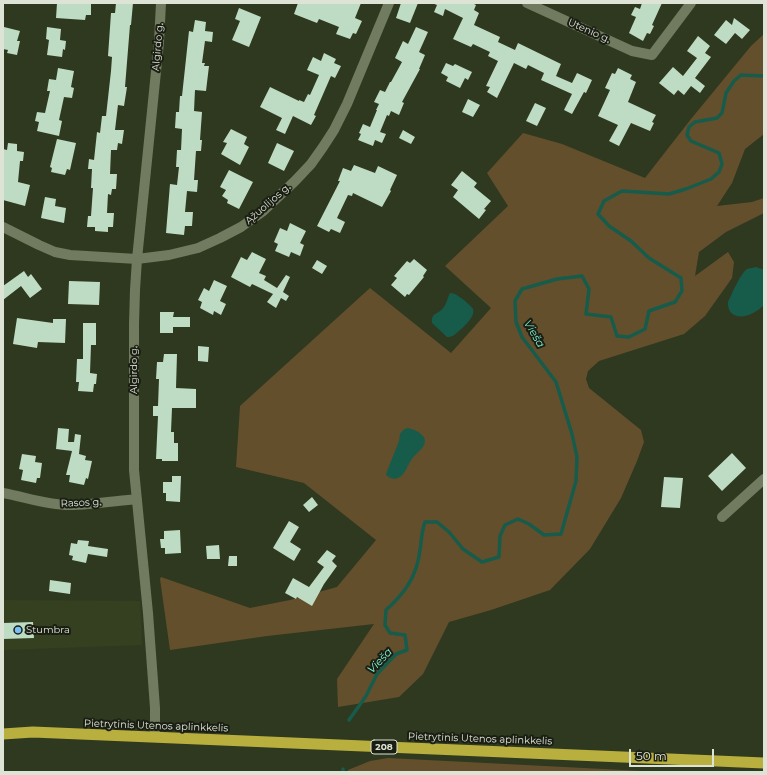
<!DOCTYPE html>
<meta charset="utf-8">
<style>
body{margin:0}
#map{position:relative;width:767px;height:775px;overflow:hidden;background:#2f3920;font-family:Montserrat,sans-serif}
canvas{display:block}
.frame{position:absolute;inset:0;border:4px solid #dde4d5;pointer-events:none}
.scale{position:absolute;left:629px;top:749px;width:85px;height:18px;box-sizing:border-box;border:2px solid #dde4d5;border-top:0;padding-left:5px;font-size:12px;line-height:14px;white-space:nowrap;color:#dde4d5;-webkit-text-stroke:3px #1a1e13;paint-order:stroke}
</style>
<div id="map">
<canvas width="767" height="775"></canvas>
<div class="frame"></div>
<div class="scale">50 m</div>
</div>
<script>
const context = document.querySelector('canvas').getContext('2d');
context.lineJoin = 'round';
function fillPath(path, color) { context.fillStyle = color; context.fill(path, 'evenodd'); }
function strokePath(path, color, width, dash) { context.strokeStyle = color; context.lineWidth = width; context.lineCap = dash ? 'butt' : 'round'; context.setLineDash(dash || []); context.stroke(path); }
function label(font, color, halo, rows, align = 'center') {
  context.font = font + ' Montserrat,sans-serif'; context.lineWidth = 4; context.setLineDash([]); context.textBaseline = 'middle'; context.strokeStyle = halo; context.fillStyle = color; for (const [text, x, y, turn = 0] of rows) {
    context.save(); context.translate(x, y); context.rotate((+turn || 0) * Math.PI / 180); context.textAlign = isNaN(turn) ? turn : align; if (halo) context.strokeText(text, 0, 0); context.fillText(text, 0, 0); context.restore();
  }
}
fillPath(new Path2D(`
 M 3,600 L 140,601 L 142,645 L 3,650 Z`), '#344020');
fillPath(new Path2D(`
 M 764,34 L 764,134 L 745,149 L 732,183 L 717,206 L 752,202 L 764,198 L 764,213 L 726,232 L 699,252 L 695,276 L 728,252 L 734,262 L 732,278 L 705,316 L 684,334 L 599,361 L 588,371 L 586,379 L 589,388 L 641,430 L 644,442 L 637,461 L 621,498 L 590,549 L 550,590 L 491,610 L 449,622 L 423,674 L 399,697 L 338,707 L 337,679 L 374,624 L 267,636 L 170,650 L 160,579 L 161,577 L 250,608 L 290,600 L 337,587 L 376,540 L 304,483 L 236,467 L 240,406 L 370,288 L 451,353 L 491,308 L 445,266 L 508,206 L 487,173 L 523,133 L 562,144 L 645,178 L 691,119 L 751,46 Z
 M 388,758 L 662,772 L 348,772 L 348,770 L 370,761 Z`), '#644f2d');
fillPath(new Path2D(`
 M 756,267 L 762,269 L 764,270 L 764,305 C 761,308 757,311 753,313 C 742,319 727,318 728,302 C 732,294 740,274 747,269 C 750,268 753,268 756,267 Z
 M 450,293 C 456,293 459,297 464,300 C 467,303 471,306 473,309 C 476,318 459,331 453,336 L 449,337 L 447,337 L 432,323 C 431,312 438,315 443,308 C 447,304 447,298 450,293 Z
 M 407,428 C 414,429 429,435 424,445 C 422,450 415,454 412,459 C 408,464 406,473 400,477 C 395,480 390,479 386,475 L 387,471 L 399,441 L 400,434 L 403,430 Z`), '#175b4b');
strokePath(new Path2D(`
 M 349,720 L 366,696 L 377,674 L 396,654 L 407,650 L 405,635 L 390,633 L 385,625 L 386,610 C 405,593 417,576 420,550 C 422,539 421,533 425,522 L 437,522 L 449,532 L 463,549 L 482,562 L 499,557 L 500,536 L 505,525 L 518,519 L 529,524 L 544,535 L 561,534 L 576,481 L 577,457 L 572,434 L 556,382 L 522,337 L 516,322 L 515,301 L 522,289 L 557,279 L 582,276 L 589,289 L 586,314 L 611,317 L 617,336 L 629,337 L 645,329 L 649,311 L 675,302 L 682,291 L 681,278 L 649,258 L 631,241 L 609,226 L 598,214 L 604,201 L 622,191 L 669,194 L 686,189 L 711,179 L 719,172 L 722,164 L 719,153 L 691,141 L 687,135 L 689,127 L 695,122 L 717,118 L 722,113 L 726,93 L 734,81 L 741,75 L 764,76
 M 343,772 L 343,769`), '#175b4b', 3.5);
fillPath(new Path2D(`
 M 57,3 L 91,3 L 91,15 L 86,15 L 85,20 L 56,18 Z
 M 116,3 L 133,3 L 131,25 L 130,25 L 125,87 L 127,87 L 124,106 L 118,105 L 115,130 L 124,130 L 122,144 L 118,143 L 117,150 L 111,150 L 110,174 L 117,174 L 116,189 L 112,189 L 111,195 L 108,194 L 107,213 L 114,213 L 113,227 L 108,227 L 108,232 L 95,231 L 95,227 L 87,227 L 88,216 L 91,216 L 93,188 L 91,188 L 92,169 L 88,169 L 89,159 L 94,160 L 97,132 L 100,133 L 102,116 L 106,116 L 111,71 L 112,57 L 108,56 L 111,13 L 115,13 Z
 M 298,3 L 361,3 L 355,18 L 362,21 L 356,34 L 353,33 L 350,39 L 336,34 L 339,27 L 319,19 L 317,23 L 294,14 Z
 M 401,3 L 418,3 L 410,23 L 396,18 Z
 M 432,3 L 472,3 L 476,5 L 474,10 L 479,13 L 474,25 L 500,37 L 498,42 L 515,50 L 518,43 L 561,64 L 556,76 L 572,83 L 577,73 L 592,80 L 586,93 L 584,92 L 572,114 L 564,110 L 572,94 L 541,80 L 544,73 L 528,65 L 526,69 L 514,63 L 497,98 L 487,92 L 490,87 L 486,86 L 498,61 L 488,56 L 490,52 L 473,44 L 471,47 L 453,39 L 463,18 L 445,9 L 443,16 L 434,12 L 437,5 Z
 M 642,3 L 662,3 L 652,25 L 654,26 L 650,34 L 647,33 L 643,41 L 629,33 L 636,17 L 631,15 L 635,7 L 640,9 Z
 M 239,8 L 261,17 L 249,47 L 232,40 L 240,21 L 235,19 Z
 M 734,18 L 750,30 L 742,39 L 735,33 L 726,44 L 714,35 L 726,20 L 732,25 Z
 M 195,20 L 206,22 L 205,31 L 213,32 L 212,42 L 205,41 L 202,63 L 205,63 L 204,66 L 209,66 L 206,91 L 195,90 L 194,111 L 202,112 L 200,140 L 202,140 L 201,151 L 196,151 L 194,180 L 198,180 L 197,192 L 187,191 L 185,212 L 193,212 L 192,226 L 185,226 L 184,235 L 166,233 L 170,184 L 177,185 L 179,167 L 176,167 L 177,150 L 181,150 L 182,129 L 175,128 L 176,112 L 179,112 L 180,96 L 182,96 L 189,31 L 193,32 Z
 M 4,27 L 20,31 L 17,41 L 20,41 L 17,55 L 7,53 L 8,50 L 3,49 L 3,33 Z
 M 47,27 L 61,29 L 60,40 L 66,41 L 65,50 L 63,49 L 62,57 L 47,55 L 49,40 L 46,39 Z
 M 416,27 L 428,32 L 419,52 L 425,55 L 419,69 L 420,69 L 402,102 L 404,103 L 399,115 L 391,111 L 389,116 L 387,115 L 380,132 L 386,134 L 382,143 L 375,140 L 373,146 L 358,140 L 361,134 L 359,133 L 363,124 L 370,127 L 377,110 L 376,110 L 379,104 L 374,102 L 380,90 L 385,92 L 390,82 L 391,82 L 402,62 L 395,58 L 403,41 L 408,44 Z
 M 698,36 L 710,46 L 705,53 L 711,57 L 695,78 L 705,86 L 700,93 L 691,86 L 684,95 L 678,90 L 674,95 L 659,83 L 673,67 L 683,76 L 697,58 L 687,51 Z
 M 324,53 L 336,59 L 334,63 L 341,66 L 335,78 L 331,76 L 314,115 L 316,116 L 311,125 L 293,116 L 285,134 L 276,130 L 282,118 L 260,107 L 270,87 L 299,101 L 299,100 L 304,102 L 308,94 L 310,95 L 319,75 L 307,70 L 313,57 L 321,61 Z
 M 446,63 L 453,66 L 455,64 L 472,72 L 468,80 L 465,78 L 460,88 L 446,81 L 448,77 L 441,73 Z
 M 58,68 L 74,71 L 71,87 L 74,88 L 72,98 L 64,97 L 59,120 L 62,121 L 59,136 L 37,131 L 39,122 L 35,121 L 37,112 L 45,113 L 50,91 L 47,91 L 49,79 L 56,80 Z
 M 618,68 L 632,75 L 630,79 L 636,82 L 628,102 L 656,115 L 652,122 L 654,123 L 650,131 L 631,123 L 619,146 L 609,141 L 618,125 L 598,116 L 610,90 L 605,88 L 612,73 L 615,74 Z
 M 468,99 L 480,105 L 473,117 L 462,112 Z
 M 535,103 L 546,108 L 537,126 L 526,121 Z
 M 231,129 L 247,137 L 244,144 L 249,147 L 240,165 L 221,154 L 227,143 L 223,142 Z
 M 403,130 L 415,137 L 411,144 L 399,138 Z
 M 57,139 L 76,143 L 70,170 L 67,169 L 65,175 L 51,172 L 52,168 L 50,167 Z
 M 8,143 L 17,144 L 17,151 L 24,152 L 23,161 L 20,161 L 18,182 L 30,185 L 25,206 L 3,200 L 3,149 L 7,150 Z
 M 277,143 L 294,151 L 284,171 L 268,163 Z
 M 354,165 L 375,173 L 378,166 L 397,175 L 390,190 L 391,191 L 382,207 L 353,193 L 352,196 L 348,195 L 337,218 L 345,222 L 340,233 L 331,229 L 329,232 L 317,226 L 340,181 L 338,181 L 343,168 L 351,171 Z
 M 229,170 L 253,182 L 239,209 L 227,203 L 228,200 L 222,196 L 226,190 L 220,187 Z
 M 462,171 L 477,183 L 474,187 L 491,201 L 484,209 L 486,210 L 479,219 L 453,197 L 458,190 L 451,185 Z
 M 45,197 L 56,199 L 55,206 L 66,208 L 64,223 L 41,218 Z
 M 290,223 L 306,231 L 300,243 L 304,245 L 300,256 L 291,252 L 289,257 L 275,251 L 278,244 L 274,242 L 280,228 L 287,231 Z
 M 252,252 L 266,259 L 259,273 L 266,276 L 264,280 L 277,288 L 286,275 L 290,277 L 283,292 L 289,296 L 286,301 L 281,298 L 276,308 L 267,302 L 273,294 L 252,284 L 250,287 L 231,277 L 241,257 L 247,260 Z
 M 414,259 L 427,270 L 423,276 L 424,277 L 409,295 L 407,294 L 405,297 L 391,285 L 397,278 L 394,276 L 407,261 L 410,263 Z
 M 317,260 L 327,266 L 322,274 L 312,268 Z
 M 24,271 L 28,277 L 31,274 L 42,289 L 30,298 L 21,286 L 3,300 L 3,286 Z
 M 214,280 L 227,286 L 220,301 L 226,304 L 221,315 L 214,311 L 213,315 L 200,308 L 202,302 L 198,300 L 204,288 L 209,291 Z
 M 69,281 L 100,282 L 99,305 L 68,304 Z
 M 160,312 L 174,312 L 173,317 L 190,317 L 190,327 L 173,327 L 173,333 L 160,333 Z
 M 17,318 L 53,323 L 53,319 L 66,319 L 65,343 L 38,342 L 37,348 L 13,344 Z
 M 83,323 L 96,323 L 96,345 L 91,345 L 90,373 L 97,374 L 96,384 L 94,384 L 93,392 L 78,391 L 79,382 L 76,382 L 77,359 L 83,359 Z
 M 198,346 L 209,347 L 208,362 L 198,361 Z
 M 164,354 L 177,354 L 176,388 L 196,389 L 196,408 L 172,408 L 171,432 L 174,432 L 174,443 L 178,443 L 178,461 L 162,461 L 162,459 L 156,459 L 158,416 L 153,416 L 153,406 L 158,406 L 159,379 L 156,379 L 157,362 L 163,362 Z
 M 58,428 L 69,429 L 68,442 L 74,442 L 75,434 L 81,435 L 79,454 L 86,456 L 85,460 L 92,461 L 88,479 L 86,478 L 84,485 L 69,482 L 70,475 L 66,475 L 72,451 L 56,449 Z
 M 732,453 L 746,468 L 722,491 L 708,476 Z
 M 22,454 L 36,456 L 35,462 L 42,463 L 40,478 L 37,478 L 36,483 L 21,480 L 23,470 L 19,469 Z
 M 172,476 L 181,476 L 180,502 L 166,501 L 166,493 L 163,493 L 163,482 L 172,482 Z
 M 664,477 L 683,478 L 680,508 L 661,507 Z
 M 312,497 L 318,505 L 309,512 L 303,505 Z
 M 289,521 L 299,527 L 290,542 L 301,549 L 294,561 L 273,548 Z
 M 180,530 L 181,553 L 165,554 L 165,548 L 161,548 L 160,539 L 164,539 L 164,531 Z
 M 78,540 L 89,541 L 88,546 L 108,549 L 107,557 L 88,554 L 86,563 L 72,560 L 73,556 L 69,555 L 71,543 L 77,544 Z
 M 219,545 L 220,559 L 207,559 L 206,546 Z
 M 327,550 L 336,556 L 332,561 L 337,566 L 324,584 L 312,606 L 297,597 L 296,599 L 285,593 L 293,578 L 309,587 L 324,567 L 317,562 Z
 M 229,556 L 237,556 L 237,566 L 228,566 Z
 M 50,580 L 71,583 L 70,594 L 49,591 Z
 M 33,622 L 34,638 L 3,639 L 3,623 Z`), '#bedbc3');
strokePath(new Path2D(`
 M 527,3 L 632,51 L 652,55 L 691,3
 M 3,227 L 39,245 L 55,252 L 70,255 L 137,259 L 169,255 L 198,248 L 220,238 L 241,227 L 262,212 L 295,181 L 311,164 L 323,147 L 334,130 L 347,104 L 389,3
 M 3,493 C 25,497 47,505 69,505 C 92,505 115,501 137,499
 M 722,517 L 764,479
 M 155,737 L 155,708 L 148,613 L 134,470 L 134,324 L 135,290 L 137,259 L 159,42 L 161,3`), '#707b5f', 10);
strokePath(new Path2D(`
 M 3,734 L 33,732 L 764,763`), '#b9af3e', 11);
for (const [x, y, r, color] of [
 [18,630,4,"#79bff8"]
]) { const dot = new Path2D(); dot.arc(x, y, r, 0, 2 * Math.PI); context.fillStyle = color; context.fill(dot); strokePath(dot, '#1a1e13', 1.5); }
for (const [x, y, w] of [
 [384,747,26]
]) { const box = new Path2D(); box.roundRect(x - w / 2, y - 7, w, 14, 3); context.fillStyle = '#1a1e13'; context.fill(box); strokePath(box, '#dde4d5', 1); }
label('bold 9px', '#dde4d5', null, [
 ["208",384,747]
]);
label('10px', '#dde4d5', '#1a1e13', [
 ["Utenio g.",589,31,24],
 ["Algirdo g.",158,47,-85],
 ["Ąžuolijos g.",268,204,-41],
 ["Algirdo g.",134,370,-90],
 ["Rasos g.",81,503,-2],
 ["Pietrytinis Utenos aplinkkelis",156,726,2],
 ["Pietrytinis Utenos aplinkkelis",480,739,2]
]);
label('10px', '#dde4d5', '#1a1e13', [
 ["Stumbra",26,630]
], 'left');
label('italic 11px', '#7ef6d6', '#1a1e13', [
 ["Vieša",534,334,59],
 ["Vieša",380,661,-46]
]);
</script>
